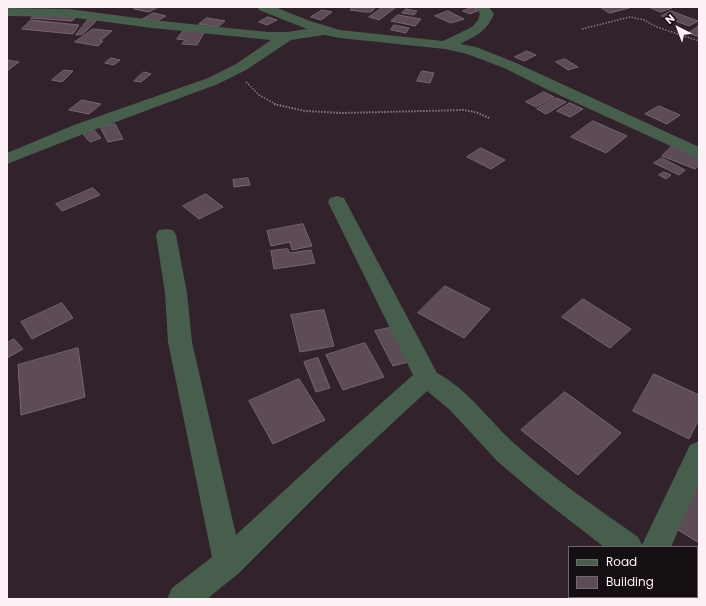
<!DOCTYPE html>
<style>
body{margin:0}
#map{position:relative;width:706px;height:606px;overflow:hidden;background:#31222b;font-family:Poppins,sans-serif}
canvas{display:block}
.frame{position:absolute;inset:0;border:8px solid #fcf1f7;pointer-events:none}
.legend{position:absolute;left:568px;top:546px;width:130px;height:52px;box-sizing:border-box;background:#150e12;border:1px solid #71696e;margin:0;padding:5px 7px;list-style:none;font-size:12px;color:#fcf1f7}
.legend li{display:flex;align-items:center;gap:8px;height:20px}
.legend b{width:20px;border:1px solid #71696e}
.north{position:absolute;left:658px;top:8px;width:40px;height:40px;-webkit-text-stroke:3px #150e12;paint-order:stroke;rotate:318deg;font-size:11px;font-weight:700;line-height:16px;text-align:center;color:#fcf1f7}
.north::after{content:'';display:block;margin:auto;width:14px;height:18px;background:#fcf1f7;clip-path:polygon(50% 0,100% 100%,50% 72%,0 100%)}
</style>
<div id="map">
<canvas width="706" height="606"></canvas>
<div class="frame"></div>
<ul class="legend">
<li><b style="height:5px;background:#485e4c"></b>Road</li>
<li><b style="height:11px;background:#5d4c55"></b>Building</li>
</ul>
<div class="north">N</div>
</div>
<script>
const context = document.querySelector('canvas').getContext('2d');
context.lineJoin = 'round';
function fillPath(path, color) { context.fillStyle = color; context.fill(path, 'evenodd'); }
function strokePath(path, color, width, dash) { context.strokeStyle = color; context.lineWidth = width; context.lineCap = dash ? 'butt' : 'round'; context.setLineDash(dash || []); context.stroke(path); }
const building = new Path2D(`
 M 137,7 L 158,7 L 149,12 L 134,9 Z
 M 349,7 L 376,7 L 371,12 L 364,12 L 350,10 L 352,8 Z
 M 383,7 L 395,8 L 379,20 L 369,17 Z
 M 473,7 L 480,10 L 470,14 L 463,11 Z
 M 600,7 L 627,7 L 629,8 L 610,13 Z
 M 649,7 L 671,7 L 672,8 L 661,12 Z
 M 406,9 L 417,11 L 414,15 L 402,13 Z
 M 322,10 L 332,12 L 321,20 L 311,17 Z
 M 448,11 L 464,19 L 451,23 L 435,16 Z
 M 671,11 L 698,21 L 689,26 L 662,16 Z
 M 37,13 L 77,16 L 72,21 L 31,18 Z
 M 154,13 L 166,16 L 155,22 L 143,19 Z
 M 398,15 L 421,19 L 415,26 L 391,21 Z
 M 90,17 L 98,19 L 83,34 L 76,35 Z
 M 268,17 L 277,20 L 267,25 L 259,22 Z
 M 207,18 L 225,21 L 218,27 L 199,24 Z
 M 31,20 L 79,25 L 73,34 L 22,29 Z
 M 394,25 L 409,28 L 406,33 L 391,30 Z
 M 699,26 L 699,37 L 689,33 Z
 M 93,29 L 112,31 L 100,41 L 103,41 L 98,46 L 75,42 Z
 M 184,30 L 205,31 L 197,45 L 182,44 L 185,40 L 177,39 Z
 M 527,51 L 536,55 L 524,61 L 515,57 Z
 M 111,58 L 120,60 L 114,65 L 105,63 Z
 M 565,59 L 578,67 L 568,70 L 556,62 Z
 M 7,60 L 19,62 L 7,71 Z
 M 64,70 L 73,71 L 62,82 L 52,80 Z
 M 422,71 L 434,73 L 430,83 L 417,81 Z
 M 144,72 L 151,74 L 141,82 L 134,81 Z
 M 544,92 L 554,97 L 536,107 L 526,102 Z
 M 556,98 L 566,102 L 546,114 L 537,109 Z
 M 82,100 L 101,104 L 89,114 L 69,110 Z
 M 570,103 L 583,109 L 570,117 L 557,111 Z
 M 659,106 L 680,115 L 667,124 L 645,114 Z
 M 593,121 L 627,136 L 606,153 L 571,137 Z
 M 115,124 L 123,139 L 108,142 L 100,127 Z
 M 93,129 L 101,138 L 90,142 L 82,133 Z
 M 672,146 L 699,156 L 699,165 L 695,169 L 662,156 Z
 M 481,148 L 505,160 L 491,169 L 467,157 Z
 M 662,158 L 685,170 L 679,175 L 654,163 Z
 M 664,172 L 671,175 L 666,179 L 659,175 Z
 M 248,178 L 250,185 L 234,187 L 233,180 Z
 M 93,188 L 100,195 L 62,211 L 56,204 Z
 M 206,194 L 223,207 L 199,219 L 183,206 Z
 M 303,224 L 312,246 L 292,250 L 290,242 L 271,246 L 267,231 Z
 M 288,249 L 289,253 L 311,250 L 315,263 L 274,269 L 271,251 Z
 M 445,286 L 490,309 L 464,338 L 418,313 Z
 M 583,299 L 631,329 L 610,348 L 562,317 Z
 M 62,303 L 73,318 L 32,339 L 21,322 Z
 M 324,310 L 334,346 L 300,352 L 291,315 Z
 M 394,327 L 412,361 L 393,366 L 375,331 Z
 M 14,339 L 23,349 L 7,358 L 7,343 Z
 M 365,343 L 384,377 L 343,390 L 326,355 Z
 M 78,348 L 85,397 L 21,415 L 18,365 Z
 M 318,358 L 330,388 L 316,392 L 304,362 Z
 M 654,374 L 699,395 L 699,419 L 689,439 L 633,411 Z
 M 299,379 L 325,420 L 273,444 L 249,401 Z
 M 565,392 L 621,433 L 578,475 L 521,430 Z
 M 691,482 L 699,487 L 699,543 L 667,523 Z`);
fillPath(building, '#5d4c55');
strokePath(building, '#77656f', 1);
strokePath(new Path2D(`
 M 582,29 L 630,17 L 644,20 L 657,27 L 699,41
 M 246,82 L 259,95 L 277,105`), '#877a82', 1.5, [1.5, 1.5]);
strokePath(new Path2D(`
 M 274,104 L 305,111 L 343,113 L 464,110 L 476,112 L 489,118`), '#877a82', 2, [1.5, 1.5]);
fillPath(new Path2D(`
 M 258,7 L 275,7 L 310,21 L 340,30 L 443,41 L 472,27 L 478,20 L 480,14 L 476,7 L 489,7 L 494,14 C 488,30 475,37 460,44 L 476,47 L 514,62 L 699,147 L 699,159 L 546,89 L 504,68 L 467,54 L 445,49 L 340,38 L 324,35 L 291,40 L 246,70 L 218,84 L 86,133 L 7,164 L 7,153 L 74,125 L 208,78 L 236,64 L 271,40 L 152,28 L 69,17 L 7,16 L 7,8 L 69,9 L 152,20 L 268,32 L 287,32 L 307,29 L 259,10 Z
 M 337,196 L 344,198 L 346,202 L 437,373 C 469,390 489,421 516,445 C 554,479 597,508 638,537 L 642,545 L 690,445 L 699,441 L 699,483 L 671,547 L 604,547 L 542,499 L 498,462 L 450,410 L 427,391 L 343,469 L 239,573 L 207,599 L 167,599 L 172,588 L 212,557 L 168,342 L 165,293 L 156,235 L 159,230 L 166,229 L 173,230 L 176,235 L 187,293 L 192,342 L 236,535 L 325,453 L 413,375 L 328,202 L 330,198 Z
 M 697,578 L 699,578 L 699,599 L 684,599 L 683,597 L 697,597 Z
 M 609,597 L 640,597 L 640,599 L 608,599 Z`), '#485e4c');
</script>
